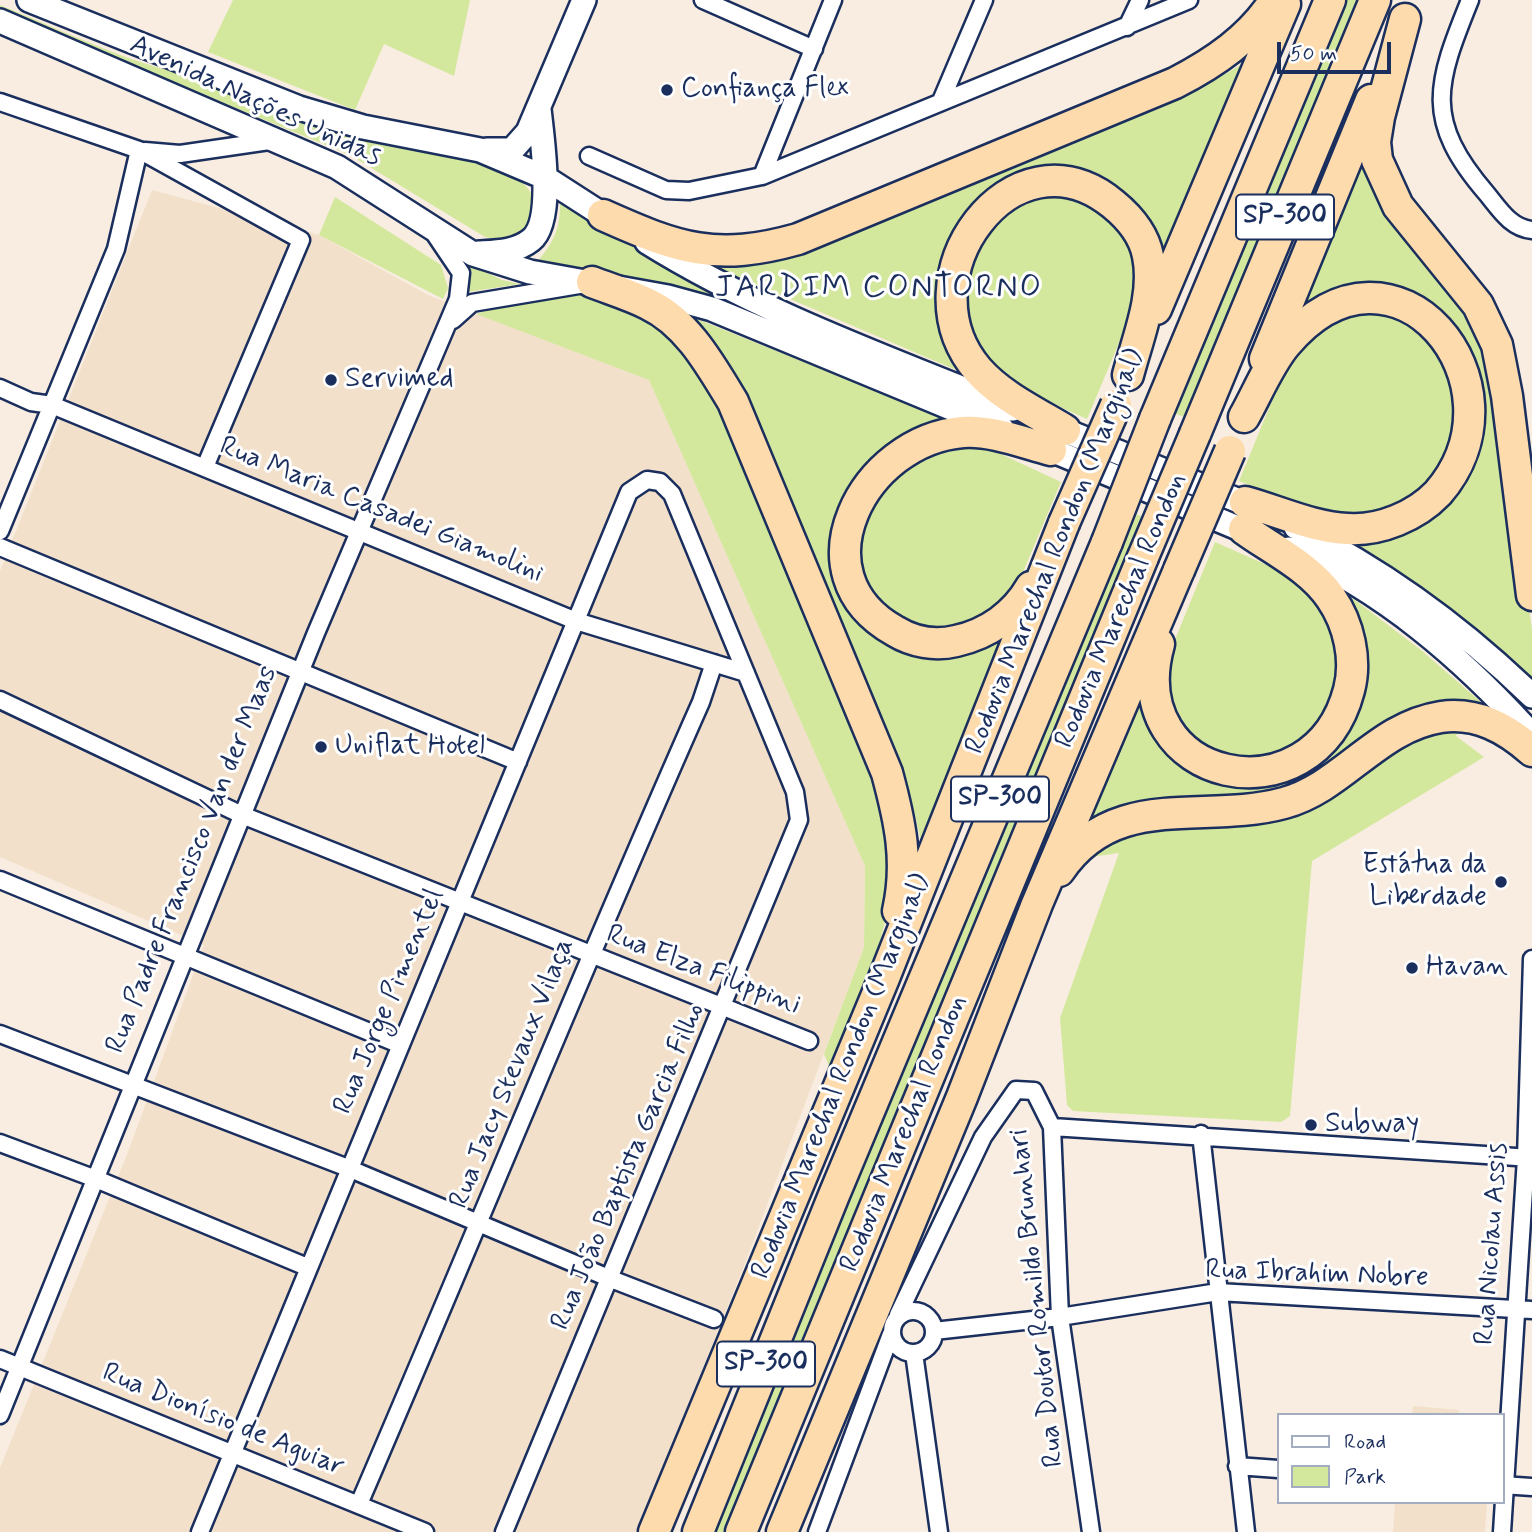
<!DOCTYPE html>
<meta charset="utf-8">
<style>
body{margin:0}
#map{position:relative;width:1532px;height:1532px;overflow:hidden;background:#f8ede0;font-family:Mynerve,sans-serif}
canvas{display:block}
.legend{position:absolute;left:1277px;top:1413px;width:228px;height:91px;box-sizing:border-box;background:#fff;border:2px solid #a4acbf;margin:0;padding:9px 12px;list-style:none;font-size:21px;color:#1b2f5e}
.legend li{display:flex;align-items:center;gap:14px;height:35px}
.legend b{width:35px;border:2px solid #a4acbf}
.scale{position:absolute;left:1277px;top:42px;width:114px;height:32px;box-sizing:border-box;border:4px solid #1b2f5e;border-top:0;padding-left:9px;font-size:21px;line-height:24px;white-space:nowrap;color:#1b2f5e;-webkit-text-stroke:5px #fff;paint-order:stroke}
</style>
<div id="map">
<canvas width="1532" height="1532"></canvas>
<ul class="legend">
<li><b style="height:9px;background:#fff"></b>Road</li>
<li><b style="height:19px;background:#d3e89d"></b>Park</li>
</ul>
<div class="scale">50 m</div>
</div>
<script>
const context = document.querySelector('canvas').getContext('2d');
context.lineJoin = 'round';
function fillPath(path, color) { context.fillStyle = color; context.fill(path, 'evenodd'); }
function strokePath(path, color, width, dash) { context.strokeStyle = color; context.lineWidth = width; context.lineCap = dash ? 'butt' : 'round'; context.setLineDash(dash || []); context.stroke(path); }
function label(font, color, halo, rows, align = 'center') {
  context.font = font + ' Mynerve,sans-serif'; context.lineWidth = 6; context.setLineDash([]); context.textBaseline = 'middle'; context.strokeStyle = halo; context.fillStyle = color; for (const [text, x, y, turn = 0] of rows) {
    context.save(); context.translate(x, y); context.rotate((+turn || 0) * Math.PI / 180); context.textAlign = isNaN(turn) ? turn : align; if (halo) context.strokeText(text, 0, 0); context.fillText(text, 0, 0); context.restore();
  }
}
fillPath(new Path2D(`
 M 152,190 L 319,235 L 428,295 L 649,380 L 865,866 L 864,947 L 741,1274 L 636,1532 L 0,1532 L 0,1468 L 128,1152 L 204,945 L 0,857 L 0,571 Z
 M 1413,1406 L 1459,1410 L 1458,1415 L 1412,1415 Z
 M 1395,1502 L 1487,1502 L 1485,1532 L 1393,1532 Z`), '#f3e0ca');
fillPath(new Path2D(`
 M 233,0 L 470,0 L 454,76 L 384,44 L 355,110 L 208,52 Z
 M 1341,0 L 1363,0 L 1189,419 L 1171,412 Z
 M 0,5 C 42,22 85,42 128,58 C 161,69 196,78 229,91 C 259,102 287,117 317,127 C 339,135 362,138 385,143 C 418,150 525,160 533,199 C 539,227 509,243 485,237 L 350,155 L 0,11 Z
 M 1247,61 L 1165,257 L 1164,246 L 1157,246 L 1089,179 L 964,221 L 968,375 L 708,264 L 1227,73 Z
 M 1363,152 L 1489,349 L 1532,629 L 1532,685 L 1324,532 L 1462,480 L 1448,324 L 1312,301 L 1296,315 Z
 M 1051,191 L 1115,215 L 1139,267 L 1135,305 L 1087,419 L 1008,384 L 975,351 L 961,278 L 992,217 Z
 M 335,197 L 441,265 L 448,288 L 443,299 L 319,235 Z
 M 560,198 L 660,264 L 749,312 L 646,280 L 537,262 C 555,241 561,226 560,198 Z
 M 464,262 L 502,280 L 520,284 L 467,292 L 468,275 Z
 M 597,293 L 646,311 L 703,365 L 883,784 L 893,885 L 878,952 L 832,1073 L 824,1054 L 864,947 L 865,866 L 649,380 L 476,314 L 513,303 Z
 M 1337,312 L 1412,314 L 1463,395 L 1440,476 L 1384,516 L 1321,514 L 1239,481 L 1284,372 L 1294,356 Z
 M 687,315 L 953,422 L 845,507 L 873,628 L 1009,633 L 922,845 L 915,815 L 889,753 Z
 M 961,442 L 990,449 L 1061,482 L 1018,584 L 981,623 L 920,633 L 862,587 L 856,537 L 899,464 Z
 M 1133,513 L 1146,518 L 730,1532 L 708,1532 Z
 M 1215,542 L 1269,566 L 1273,560 L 1303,579 L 1342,640 L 1334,710 L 1287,758 L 1217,762 L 1166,708 L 1169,654 Z
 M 1339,588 L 1421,650 L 1490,710 L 1472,708 L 1295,791 L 1138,808 L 1088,818 L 1141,693 L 1230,782 L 1345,723 Z
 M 1461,725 L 1456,736 L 1484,757 L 1312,861 L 1290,1116 L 1281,1122 L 1073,1111 L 1067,1105 L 1060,1018 L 1119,853 L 1077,859 L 1127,828 L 1253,822 L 1406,736 Z`), '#d3e89d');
const street = new Path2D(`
 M 703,0 L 814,49
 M 1470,0 C 1436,84 1423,120 1487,194 C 1500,210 1511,228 1532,230
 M 1127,27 L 1140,0
 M 941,101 L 984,0
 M 0,102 L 139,150 L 301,240 L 205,467
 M 145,151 L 180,154 L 276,140
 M 589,156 L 666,190 L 689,191 L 762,176 L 1189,0
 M 762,176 L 833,0
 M 453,320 L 472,303 L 579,285
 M 0,388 L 31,402 L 52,405 L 576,621 L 746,673
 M 0,531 L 116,249 L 139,150
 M 0,547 L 518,762
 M 0,700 L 242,815 L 809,1041
 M 0,880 L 401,1045
 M 0,1034 L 348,1168 L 611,1279 L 714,1319
 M 1052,1127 L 1532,1158
 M 1201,1134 L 1246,1532
 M 0,1143 L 96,1179 L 307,1267
 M892 1332a21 21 0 1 1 42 0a21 21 0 1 1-42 0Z
 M 898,1315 L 983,1137 L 1016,1090 L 1034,1091 L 1052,1127 L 1060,1317 L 1091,1532
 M 934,1331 L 1060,1317 L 1218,1292 L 1532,1310
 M 914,1353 L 939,1532
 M 0,1359 L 425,1532
 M 0,1415 L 316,633 L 458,299 L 461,273 L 436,236
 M 1237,1466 L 1278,1469
 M 1502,1485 L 1532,1487
 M 359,1504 C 474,1237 583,968 701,702 L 714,663
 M 200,1532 L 629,492 L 647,480 L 660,482 L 672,494 L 795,792 L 799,820 L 504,1532
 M 817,1532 L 891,1334
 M 1502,1532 L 1526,1158 L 1532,959`);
const secondary = new Path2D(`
 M 29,0 L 299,108 L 363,127 L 480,150 L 544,177 L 617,224
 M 0,21 L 337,167 L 473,254 L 530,272 L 668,297 L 712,309 L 1002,429
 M 487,150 L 512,150 L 528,132 L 584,0
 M 647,242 C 761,313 889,358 1013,409
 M 479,253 C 497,252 516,252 531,240 C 555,221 542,138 539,109
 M 1051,425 L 1259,509
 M 1037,444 L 1257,536
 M 1296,527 C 1384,571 1462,628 1532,696
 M 1289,549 C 1384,590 1463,659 1532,735`);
const highway = new Path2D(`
 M 1405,19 L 1379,117 L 1375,142 L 1377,160 L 1398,206 L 1478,305 L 1497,345 L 1507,396 L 1532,595
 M 603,215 C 679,249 716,262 798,239 L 1175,83 C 1214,63 1251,38 1275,0
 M 592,282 C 610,289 630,295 648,304 C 688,323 711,366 733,402 L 887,773 C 900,821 909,862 898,911
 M 1156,309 L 1285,4
 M 1265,359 L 1371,100
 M 1244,417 C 1257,394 1269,364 1286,344 C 1394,216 1532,384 1438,493 C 1416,516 1380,531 1348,529 C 1314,528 1278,511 1245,502
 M 1155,419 L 1330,0
 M 1065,430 C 1035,412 1001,396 978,370 C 899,278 1013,122 1113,204 C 1129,217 1144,235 1148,256 C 1156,295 1138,337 1128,375
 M 1195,434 L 1375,0
 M 1031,587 C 1015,615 988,634 956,641 C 935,646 913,642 895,631 C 793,574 863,440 963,432 C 992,430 1024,443 1051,450
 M 1159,644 C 1120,784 1314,824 1349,690 C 1357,660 1349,624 1331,598 C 1311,568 1273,550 1244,529
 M 1059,871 C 1115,788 1204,825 1284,803 C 1343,787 1377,727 1441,717 C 1477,712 1506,728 1532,751
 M 654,1532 L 884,978 L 1064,523
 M 698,1532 L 834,1195 L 1107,542
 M 741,1532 L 1143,557
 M 782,1532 L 962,1097 L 1037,904 L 1179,570`);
strokePath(street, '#1b2f5e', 21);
strokePath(secondary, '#1b2f5e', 28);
strokePath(highway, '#1b2f5e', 35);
strokePath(street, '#fff', 16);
strokePath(secondary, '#fff', 23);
strokePath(highway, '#fedbac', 30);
const highwayBridge = new Path2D(`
 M 1064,523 L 1116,405
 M 1107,542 L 1155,419
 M 1143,557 L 1195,434
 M 1179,570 L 1230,451`);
strokePath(highwayBridge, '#1b2f5e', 35, []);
strokePath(highwayBridge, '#fedbac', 30);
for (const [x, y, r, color] of [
 [667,90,7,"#1b2f5e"],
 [331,380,7,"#1b2f5e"],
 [321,747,7,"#1b2f5e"],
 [1501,882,7,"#1b2f5e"],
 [1412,968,7,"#1b2f5e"],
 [1311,1125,7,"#1b2f5e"]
]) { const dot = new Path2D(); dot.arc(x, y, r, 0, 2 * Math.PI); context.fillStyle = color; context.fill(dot); strokePath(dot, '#fff', 2.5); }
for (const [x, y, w] of [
 [1285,217,98],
 [1000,799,98],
 [766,1364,98]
]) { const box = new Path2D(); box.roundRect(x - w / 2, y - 22.5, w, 45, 5); context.fillStyle = '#fff'; context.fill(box); strokePath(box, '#1b2f5e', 2); }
label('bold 26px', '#1b2f5e', null, [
 ["SP-300",1285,217],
 ["SP-300",1000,799],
 ["SP-300",766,1364]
]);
label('28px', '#1b2f5e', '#fff', [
 ["Confiança Flex",681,90],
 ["Servimed",345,380],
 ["Uniflat Hotel",335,747],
 ["Estátua da",1487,866,"right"],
 ["Liberdade",1487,898,"right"],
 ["Havan",1426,968],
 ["Subway",1325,1125]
], 'left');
label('28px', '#1b2f5e', '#fff', [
 ["Avenida Nações Unidas",255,102,25],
 ["Rua Maria Casadei Giamolini",381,511,22],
 ["Rodovia Marechal Rondon (Marginal)",1056,552,-68],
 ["Rodovia Marechal Rondon",1122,611,-67],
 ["Rua Padre Francisco Van der Maas",193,860,-68],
 ["Rua Elza Filippini",703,971,21],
 ["Rua Jorge Pimentel",390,1002,-67],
 ["Rua Jacy Stevaux Vilaça",513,1074,-68],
 ["Rodovia Marechal Rondon (Marginal)",842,1077,-68],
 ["Rodovia Marechal Rondon",905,1134,-68],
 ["Rua João Baptista Garcia Filho",629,1167,-67],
 ["Rua Nicolau Assis",1493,1244,-86],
 ["Rua Ibrahim Nobre",1317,1275,2],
 ["Rua Doutor Romildo Brunhari",1038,1298,-96],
 ["Rua Dionísio de Aguiar",223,1421,22]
]);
context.letterSpacing = '2px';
label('32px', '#1b2f5e', '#fff', [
 ["JARDIM CONTORNO",879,289]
]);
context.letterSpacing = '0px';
</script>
